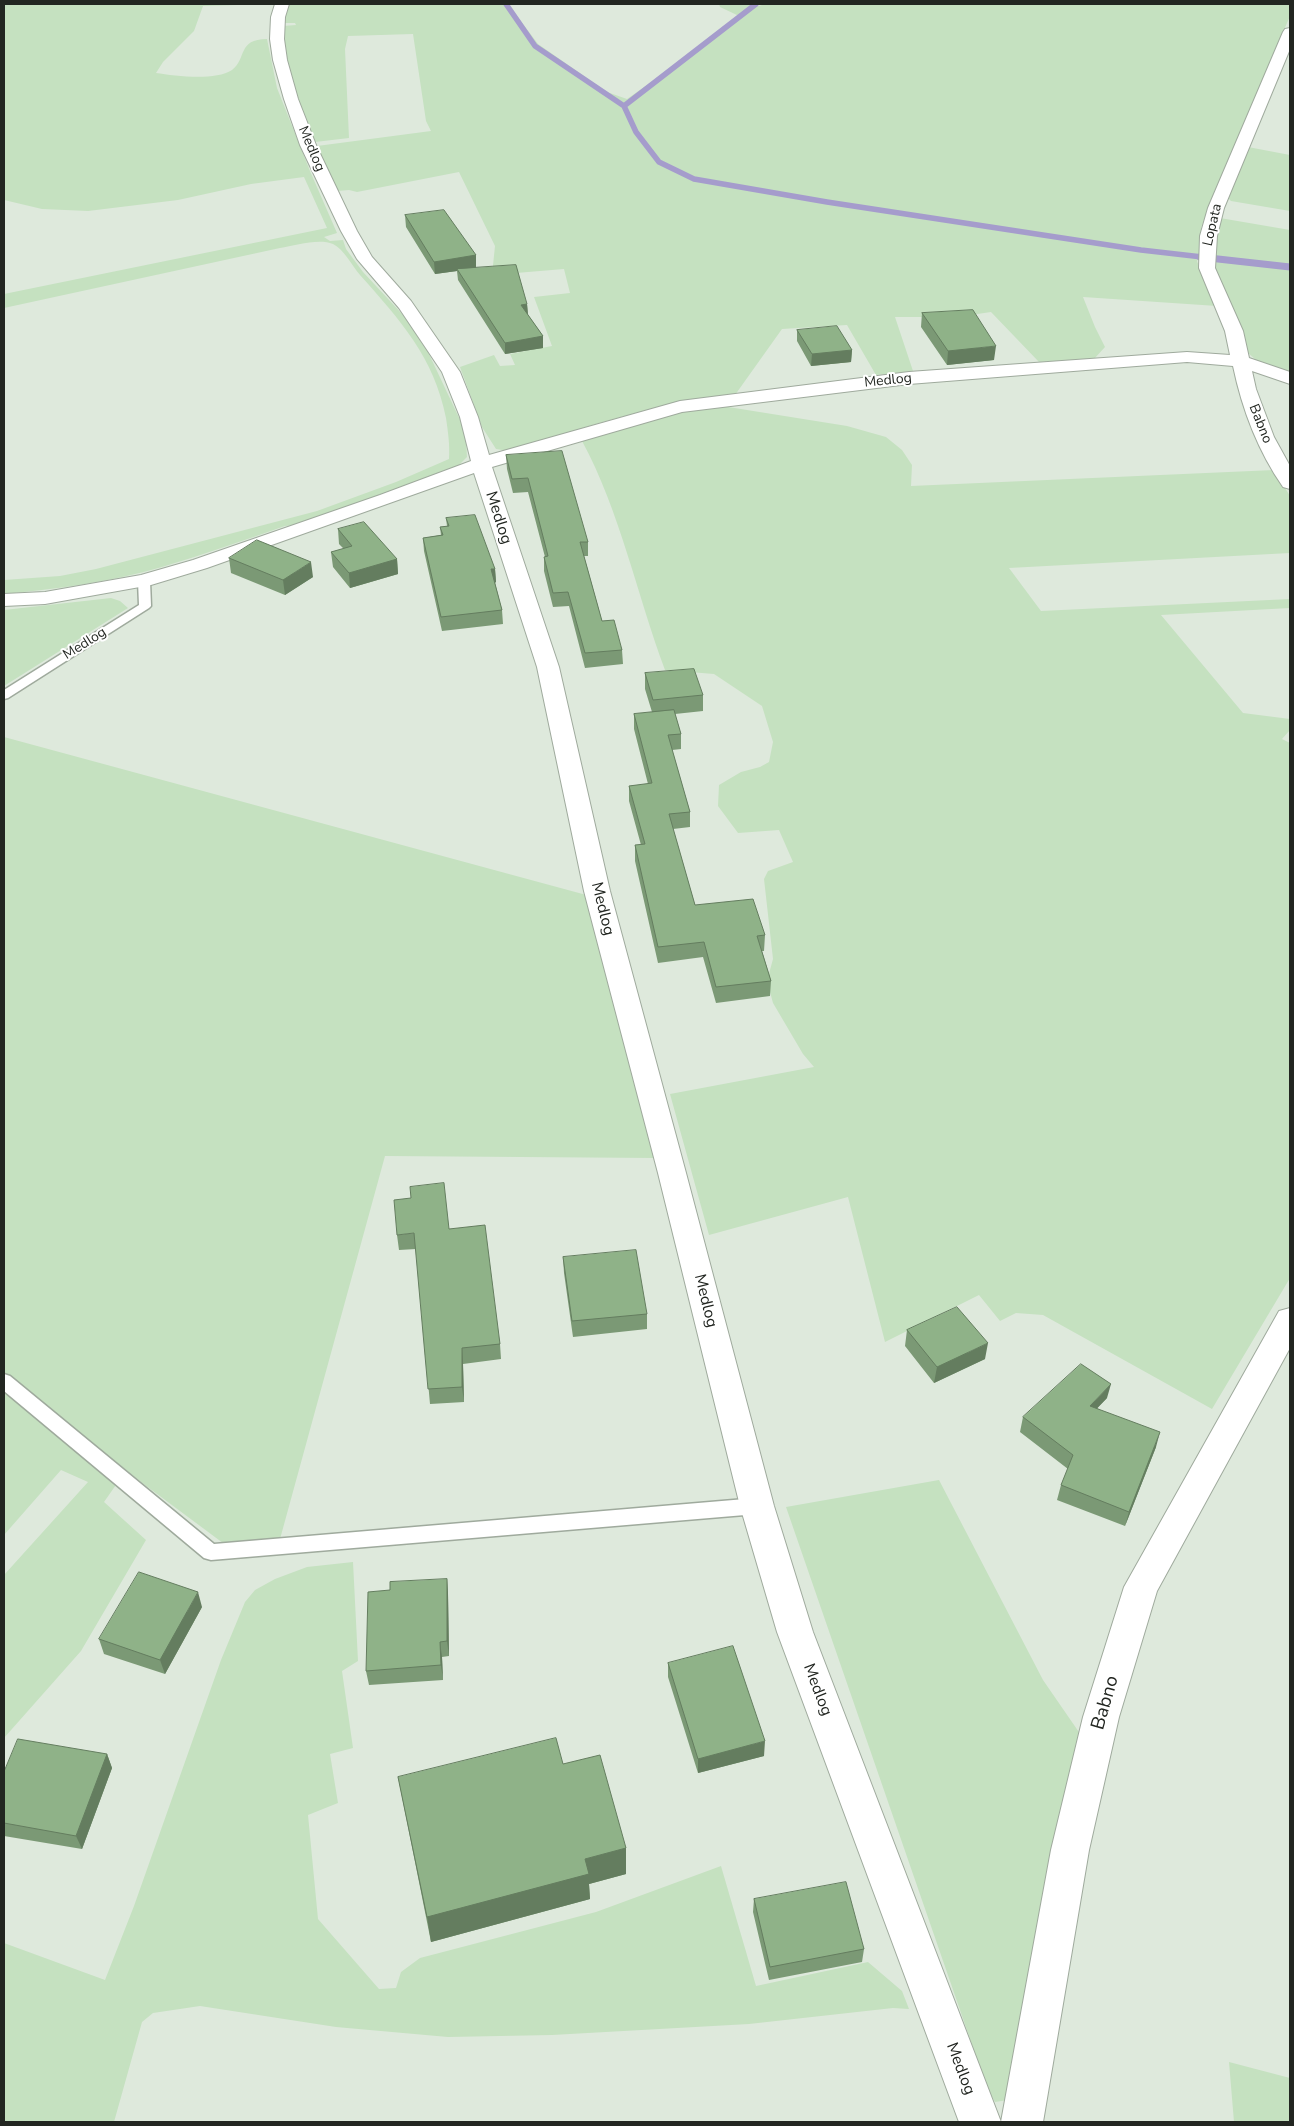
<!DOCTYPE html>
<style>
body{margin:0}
#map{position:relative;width:1294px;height:2126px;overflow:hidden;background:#dee9dc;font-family:"Nunito Sans",sans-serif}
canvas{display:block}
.frame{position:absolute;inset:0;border:5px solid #222621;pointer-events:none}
</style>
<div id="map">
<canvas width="1294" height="2126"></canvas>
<div class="frame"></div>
</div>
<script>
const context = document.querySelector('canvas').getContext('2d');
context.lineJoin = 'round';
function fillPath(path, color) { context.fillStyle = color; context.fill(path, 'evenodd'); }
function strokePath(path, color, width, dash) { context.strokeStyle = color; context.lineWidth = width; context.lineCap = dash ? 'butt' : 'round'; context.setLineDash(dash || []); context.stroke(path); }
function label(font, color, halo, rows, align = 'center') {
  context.font = font + ' "Nunito Sans",sans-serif'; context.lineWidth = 4; context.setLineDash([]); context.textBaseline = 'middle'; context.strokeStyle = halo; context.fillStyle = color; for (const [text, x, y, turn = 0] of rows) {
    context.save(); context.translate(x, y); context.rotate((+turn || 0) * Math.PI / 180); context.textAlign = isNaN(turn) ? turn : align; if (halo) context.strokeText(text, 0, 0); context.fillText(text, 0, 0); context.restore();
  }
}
fillPath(new Path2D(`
 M 4,4 L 272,4 L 203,6 L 194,31 L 163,62 L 156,73 C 176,76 215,81 232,70 C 247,59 237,39 267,39 L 277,88 L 310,171 L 337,233 L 324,237 L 330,241 L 343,240 L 346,249 L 363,272 L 404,316 L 428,352 L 462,424 L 466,438 L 467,457 L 459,465 L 337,511 L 296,525 L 285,526 C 244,540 203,555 162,567 C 111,582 57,589 4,594 L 4,580 L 60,576 L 96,569 L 317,511 L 396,482 L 449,459 C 450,445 448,432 446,418 C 434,357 400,320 360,275 C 352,266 344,249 333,244 C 318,238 295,246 280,248 L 4,308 L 4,294 L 327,228 L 304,177 L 251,184 L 178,200 L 88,211 L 42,209 L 4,200 Z
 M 288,4 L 508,4 L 538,44 L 607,92 L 627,99 L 657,78 L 664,76 L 673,67 L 690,57 L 739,16 L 720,7 L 719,4 L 750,4 L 759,6 L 765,4 L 1290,4 L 1290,16 L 1213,195 L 1201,228 L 1201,252 L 1197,261 L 1206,286 L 1217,306 L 1083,297 L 1095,327 L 1105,347 L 1094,359 L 1039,362 L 991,312 L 957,317 L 895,317 L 913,371 L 876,375 L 847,325 L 782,329 L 735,395 L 661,406 L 599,423 L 509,451 L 496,449 L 482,427 L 460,367 L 494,355 L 500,366 L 515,365 L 510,354 L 552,346 L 534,297 L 570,293 L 564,269 L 492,275 L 495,246 L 459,172 L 357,192 L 349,190 L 337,191 L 317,146 L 431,131 L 426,121 L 413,34 L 348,36 L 345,49 L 349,138 L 315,142 C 300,106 279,66 283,26 L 296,25 L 295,23 L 283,23 Z
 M 1248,147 L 1290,155 L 1290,211 L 1231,201 L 1228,198 Z
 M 1220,218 L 1290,230 L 1290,373 L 1256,360 L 1247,352 L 1219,283 L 1212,255 Z
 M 722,406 L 847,426 L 886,437 L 902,450 L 912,465 L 911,486 L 1274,470 L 1290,496 L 1290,553 L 1009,568 L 1041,611 L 1290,599 L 1290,608 L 1161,615 L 1243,713 L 1290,719 L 1290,730 L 1282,739 L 1290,743 L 1290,1278 L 1212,1409 L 1043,1315 L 1016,1313 L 1000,1321 L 979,1295 L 885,1342 L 848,1197 L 709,1235 L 670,1094 L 814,1067 L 803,1054 L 773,1003 L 767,981 L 773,959 L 764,879 L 768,871 L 793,862 L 779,830 L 738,833 L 718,806 L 719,785 L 741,772 L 760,767 L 769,762 L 773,742 L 762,706 L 714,674 L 665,670 C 637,595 620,511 582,441 L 672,413 Z
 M 111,598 L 120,601 L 128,608 L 4,686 L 4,610 Z
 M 4,737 L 590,896 L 656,1158 L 385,1156 L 277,1550 L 231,1549 L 145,1485 L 4,1374 Z
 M 4,1391 L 118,1482 L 104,1502 L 146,1540 L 81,1651 L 4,1738 L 4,1575 L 88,1482 L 61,1470 L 4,1535 Z
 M 939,1480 L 1043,1680 L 1083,1738 L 1008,2100 L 995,2102 L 987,2088 L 786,1507 Z
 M 353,1562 L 358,1661 L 342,1671 L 353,1748 L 330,1754 L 338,1803 L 308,1815 L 318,1919 L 379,1989 L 396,1988 L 401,1972 L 420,1958 L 596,1912 L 721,1866 L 756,1986 L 868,1962 L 902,1991 L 909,2009 L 893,2008 L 749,2024 L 552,2035 L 448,2037 L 336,2027 L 200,2006 L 153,2013 L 142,2022 L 114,2122 L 4,2122 L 4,1943 L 105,1980 L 134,1906 L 221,1660 L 245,1602 L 255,1590 L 275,1579 L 307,1567 Z
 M 1229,2062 L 1290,2078 L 1290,2122 L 1234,2122 Z`), '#c5e1c0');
strokePath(new Path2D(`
 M 506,4 L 535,46 L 624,106 L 636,132 L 659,162 L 694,179 L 827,202 L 1141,250 L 1211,258
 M 624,106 L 756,4`), '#a59ccc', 5.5);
strokePath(new Path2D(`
 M 1200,257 L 1290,267`), '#a59ccc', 7);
const lane = new Path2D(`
 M 144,578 L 150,581 L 151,606 L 149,608 L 8,698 L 4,699 L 4,690 L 139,605 L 138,581 Z
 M 4,1374 L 10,1376 L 214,1544 L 757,1498 L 763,1500 L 766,1506 L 763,1512 L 757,1514 L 211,1560 L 204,1558 L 4,1391 Z`);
const street = new Path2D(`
 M 275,4 L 289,4 L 285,17 L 284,39 L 287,60 L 298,99 L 316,145 L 357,231 L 372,257 L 411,301 L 460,372 L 478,417 L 489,455 L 680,401 L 909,372 L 1187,352 L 1230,355 L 1225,331 L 1199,268 L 1200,236 L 1208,208 L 1283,32 L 1285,29 L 1290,28 L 1290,49 L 1224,208 L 1217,236 L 1215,268 L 1243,331 L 1249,358 L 1290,372 L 1290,384 L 1252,371 L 1256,389 L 1274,437 L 1290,466 L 1290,489 L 1283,487 C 1258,451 1242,409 1233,366 L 1187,362 L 909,384 L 682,412 L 492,467 L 559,667 L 610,891 L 686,1173 L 774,1506 L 813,1632 L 1001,2122 L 959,2122 L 777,1632 L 740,1506 L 658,1173 L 584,891 L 537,667 L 474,473 L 207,568 L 151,585 L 45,604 L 4,606 L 4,594 L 45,592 L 141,575 L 193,560 L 380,495 L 471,461 L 460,417 L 442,372 L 399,308 L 357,259 L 341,231 L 300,145 L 284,99 L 273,60 L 270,39 L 271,17 Z
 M 1290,1308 L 1290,1348 L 1157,1591 L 1119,1717 L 1089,1850 L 1043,2122 L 1001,2122 L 1051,1850 L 1083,1717 L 1124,1587 L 1279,1311 Z`);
strokePath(lane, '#9faa9d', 3);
strokePath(street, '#9faa9d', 2);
fillPath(lane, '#fff');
fillPath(street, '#fff');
fillPath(new Path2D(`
 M 405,215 L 476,255 L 476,268 L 527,304 L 528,315 L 543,336 L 543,348 L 505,354 L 458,280 L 457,271 L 435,274 L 406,227 Z
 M 922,313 L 994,360 L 947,365 L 921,327 Z
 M 797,330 L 852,350 L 851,362 L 811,366 L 797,341 Z
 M 506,455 L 588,542 L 588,556 L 584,556 L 602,621 L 622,650 L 623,664 L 585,668 L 569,606 L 553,607 L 544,571 L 544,557 L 545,557 L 528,492 L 513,493 L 507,469 Z
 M 446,518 L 495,569 L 496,582 L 495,583 L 502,610 L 503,624 L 442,631 L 424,551 L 423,538 L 441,535 L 440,527 L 447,526 Z
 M 338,529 L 397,559 L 398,574 L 350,588 L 333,567 L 331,552 L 344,549 L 339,544 Z
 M 229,558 L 313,577 L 285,595 L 231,573 Z
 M 645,673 L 703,695 L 703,711 L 675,714 L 681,734 L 681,749 L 672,750 L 690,812 L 690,827 L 673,829 L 695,905 L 765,935 L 764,951 L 762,951 L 771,981 L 770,996 L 716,1003 L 703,957 L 658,963 L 635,861 L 635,845 L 641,845 L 629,801 L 629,786 L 648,784 L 634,729 L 634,714 L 652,712 L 645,689 Z
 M 449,1229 L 500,1344 L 501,1359 L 463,1364 L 464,1402 L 430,1404 L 416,1249 L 399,1250 L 397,1235 Z
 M 563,1257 L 647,1314 L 647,1329 L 573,1337 L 564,1273 Z
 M 907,1330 L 985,1359 L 934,1383 L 905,1346 Z
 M 1107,1398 L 1097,1408 L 1156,1447 L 1125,1526 L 1057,1500 L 1061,1485 L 1068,1469 L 1020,1432 L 1023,1417 Z
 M 447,1579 L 448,1594 L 449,1656 L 442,1657 L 443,1680 L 369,1685 L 366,1671 L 390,1590 Z
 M 202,1607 L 165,1674 L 104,1654 L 99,1639 Z
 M 668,1663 L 764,1756 L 698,1773 L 668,1677 Z
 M 107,1754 L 112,1768 L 82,1849 L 4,1836 L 4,1772 Z
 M 563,1764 L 626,1848 L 626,1874 L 589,1884 L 590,1899 L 431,1942 L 398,1777 Z
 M 754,1899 L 864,1949 L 862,1962 L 769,1980 L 753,1912 Z`), '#7b9975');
fillPath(new Path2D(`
 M 476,255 L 476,268 L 457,269 L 457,271 L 435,274 L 434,262 Z
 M 527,304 L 528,315 L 521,305 Z
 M 543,336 L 543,348 L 505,354 L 505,343 Z
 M 996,346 L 994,360 L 947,365 L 948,351 Z
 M 852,350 L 851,362 L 811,366 L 812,354 Z
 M 397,559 L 398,574 L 350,588 L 349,573 Z
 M 311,562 L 313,577 L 285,595 L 283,580 Z
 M 491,569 L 495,569 L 496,582 L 492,583 Z
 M 988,1343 L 985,1359 L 934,1383 L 937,1367 Z
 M 462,1348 L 463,1364 L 464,1402 L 462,1387 Z
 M 1111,1384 L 1107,1398 L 1086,1420 L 1090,1406 Z
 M 1160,1432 L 1156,1447 L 1125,1526 L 1129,1512 Z
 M 447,1579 L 448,1594 L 449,1656 L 447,1641 Z
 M 198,1592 L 202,1607 L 165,1674 L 160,1660 Z
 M 440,1642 L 442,1657 L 443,1680 L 441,1665 Z
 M 765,1741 L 764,1756 L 698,1773 L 698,1759 Z
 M 107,1754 L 112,1768 L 82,1849 L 76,1836 Z
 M 626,1848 L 626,1874 L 589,1884 L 590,1899 L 431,1942 L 427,1917 L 585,1859 Z`), '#647d5f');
const building = new Path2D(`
 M 444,210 L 476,255 L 434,262 L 405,215 Z
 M 516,265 L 527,304 L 521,305 L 543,336 L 505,343 L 457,269 Z
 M 973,310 L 996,346 L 948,351 L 922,313 Z
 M 837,326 L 852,350 L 812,354 L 797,330 Z
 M 562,451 L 588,542 L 580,542 L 602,621 L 614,620 L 622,650 L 585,653 L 568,592 L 553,593 L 544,557 L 548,556 L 528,478 L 512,479 L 506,455 Z
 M 475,515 L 495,569 L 491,569 L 502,610 L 441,617 L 423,538 L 443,535 L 440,527 L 449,526 L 446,518 Z
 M 364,522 L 397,559 L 349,573 L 331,552 L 352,546 L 338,529 Z
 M 257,540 L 311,562 L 283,580 L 229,558 Z
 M 694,669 L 703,695 L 653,700 L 645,673 Z
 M 674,710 L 681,734 L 668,735 L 690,812 L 669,814 L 695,905 L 753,899 L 765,935 L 757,936 L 771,981 L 716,987 L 704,942 L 658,947 L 635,845 L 645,844 L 629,786 L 652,783 L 634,714 Z
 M 444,1183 L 449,1229 L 485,1225 L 500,1344 L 462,1348 L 462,1387 L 428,1389 L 414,1233 L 397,1235 L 394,1200 L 411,1198 L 410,1187 Z
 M 636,1250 L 647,1314 L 572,1321 L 563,1257 Z
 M 957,1307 L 988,1343 L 937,1367 L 907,1330 Z
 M 1081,1364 L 1111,1384 L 1090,1406 L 1160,1432 L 1129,1512 L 1061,1485 L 1073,1455 L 1023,1417 Z
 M 139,1572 L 198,1592 L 160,1660 L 99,1639 Z
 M 447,1579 L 447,1641 L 440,1642 L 441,1665 L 366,1671 L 368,1592 L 390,1590 L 390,1582 Z
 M 733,1646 L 765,1741 L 698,1759 L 668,1663 Z
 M 556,1738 L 563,1764 L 600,1755 L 626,1848 L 585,1859 L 589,1874 L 427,1917 L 398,1777 Z
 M 18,1739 L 107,1754 L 76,1836 L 4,1823 L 4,1772 Z
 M 846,1882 L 864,1949 L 770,1967 L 754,1899 Z`);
fillPath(building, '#8fb288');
strokePath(building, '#647d5f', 1);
label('14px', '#222621', '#fff', [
 ["Medlog",311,149,67],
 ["Lopata",1213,225,-77],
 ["Medlog",888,381,-6],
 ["Babno",1260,424,68],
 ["Medlog",85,644,-32]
]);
label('16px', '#222621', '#fff', [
 ["Medlog",498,518,72],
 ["Medlog",602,909,76],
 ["Medlog",705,1301,76],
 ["Medlog",817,1690,69],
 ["Medlog",960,2069,69]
]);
label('19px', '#222621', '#fff', [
 ["Babno",1106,1703,-74]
]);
</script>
